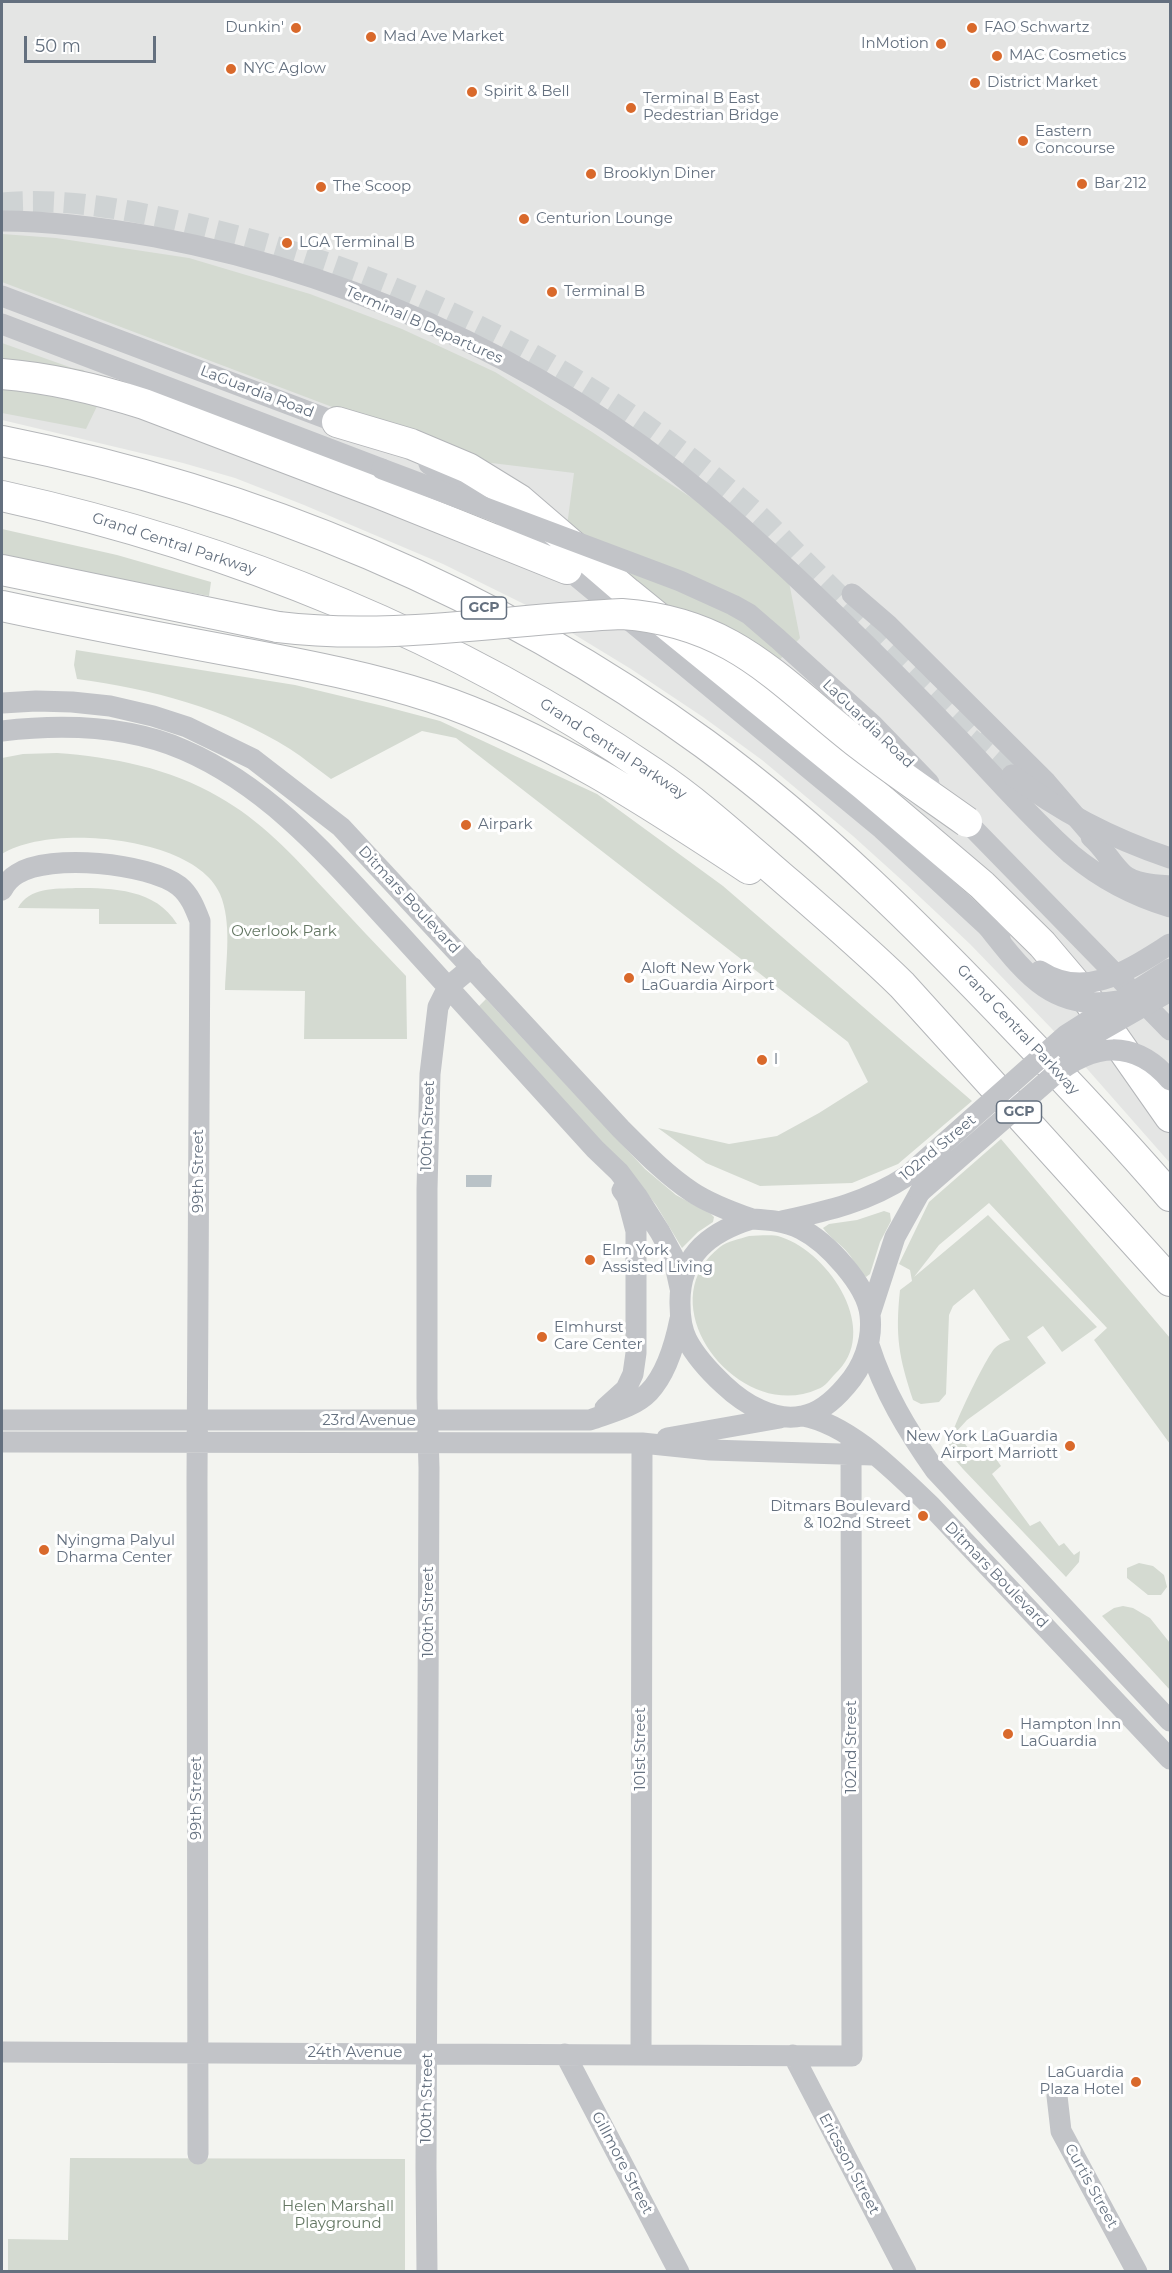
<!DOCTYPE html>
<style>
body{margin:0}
#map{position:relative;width:1172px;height:2273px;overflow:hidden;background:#f3f4f0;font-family:Montserrat,sans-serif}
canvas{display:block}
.frame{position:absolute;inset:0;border:3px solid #64707f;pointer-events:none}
.scale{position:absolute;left:24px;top:36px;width:132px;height:27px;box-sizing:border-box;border:3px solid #64707f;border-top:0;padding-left:8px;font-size:18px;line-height:21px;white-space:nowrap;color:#64707f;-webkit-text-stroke:4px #fff;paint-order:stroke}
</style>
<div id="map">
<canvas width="1172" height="2273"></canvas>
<div class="frame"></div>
<div class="scale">50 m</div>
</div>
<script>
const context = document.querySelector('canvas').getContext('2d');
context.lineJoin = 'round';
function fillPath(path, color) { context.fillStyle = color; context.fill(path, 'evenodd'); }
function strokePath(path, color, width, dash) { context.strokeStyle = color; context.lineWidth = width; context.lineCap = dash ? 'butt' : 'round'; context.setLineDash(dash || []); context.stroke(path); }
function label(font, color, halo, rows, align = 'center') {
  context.font = font + ' Montserrat,sans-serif'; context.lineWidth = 6; context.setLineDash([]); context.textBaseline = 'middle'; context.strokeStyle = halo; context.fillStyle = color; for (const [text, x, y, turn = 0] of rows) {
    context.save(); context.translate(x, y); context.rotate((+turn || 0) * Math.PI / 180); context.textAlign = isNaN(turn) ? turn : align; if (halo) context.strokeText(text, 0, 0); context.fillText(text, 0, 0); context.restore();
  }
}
fillPath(new Path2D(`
 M 2,2 L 1170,2 L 1170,1163 L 1052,1029 L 970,944 L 905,883 L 853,836 L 762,760 L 703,717 L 631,669 L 526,605 L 443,564 L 304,505 L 235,478 L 183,463 L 2,420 Z`), '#e4e5e4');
fillPath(new Path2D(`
 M 2,234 L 56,238 L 189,258 L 310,294 L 402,329 L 495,372 L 592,432 L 725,520 L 788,577 L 800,638 L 758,683 L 567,526 L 574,473 L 475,461 L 2,282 Z
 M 2,343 L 72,368 L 84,370 L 81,374 L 2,363 Z
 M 2,384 L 100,400 L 86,429 L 2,413 Z
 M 2,529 L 117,555 L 211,582 L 209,596 L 2,558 Z
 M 76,650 L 295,685 L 383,706 L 440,721 L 597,794 L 723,886 L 972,1101 L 898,1164 L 852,1183 L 760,1186 L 706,1163 L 658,1128 L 729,1144 L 777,1136 L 819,1113 L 868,1082 L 848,1042 L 456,738 L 422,731 L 331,779 C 317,769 304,758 290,749 C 225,708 152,689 77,679 L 74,665 Z
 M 57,753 C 112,757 170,768 219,797 C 260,820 293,855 325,890 C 352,919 379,948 406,976 L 407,1039 L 304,1039 L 305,991 L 225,990 C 226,960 232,922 220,894 C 196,836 49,823 2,854 L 2,758 L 23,754 Z
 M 76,888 C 113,888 156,889 177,924 L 99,924 L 99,909 L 18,908 C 29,887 55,889 76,888 Z
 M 486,999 L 645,1169 L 676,1195 L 711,1214 L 714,1217 L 713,1222 L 698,1232 L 682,1248 L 656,1205 L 632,1174 L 477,1008 Z
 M 1001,1139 L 1170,1338 L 1170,1444 L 1094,1340 L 1107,1328 L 989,1203 L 939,1245 L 914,1277 L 988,1215 L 1097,1327 L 1062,1352 L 1043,1326 L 1027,1337 L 1046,1363 L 967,1420 L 956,1432 L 978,1461 L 994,1456 L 1001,1466 L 992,1474 L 1030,1526 L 1040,1521 L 1059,1546 L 1064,1543 L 1074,1555 L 1080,1551 L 1079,1562 L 1066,1577 L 963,1469 C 958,1463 949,1454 949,1446 C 949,1433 985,1360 994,1349 C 999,1344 1003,1342 1010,1340 L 974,1289 L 953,1306 L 949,1315 L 946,1394 L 939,1402 L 921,1404 L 913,1400 C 899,1357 895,1337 900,1290 L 912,1281 L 910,1270 L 899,1264 L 929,1202 Z
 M 884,1211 L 890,1213 L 891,1221 L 880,1242 L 870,1274 L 866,1277 C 857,1271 855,1261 848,1253 C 841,1244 830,1238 823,1228 L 829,1224 L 857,1220 Z
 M 749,1236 C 759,1236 772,1234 781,1237 C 830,1253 882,1332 835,1374 C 830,1379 825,1387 818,1389 C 740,1425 645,1305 720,1247 C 727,1241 740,1239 749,1236 Z
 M 1139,1563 L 1153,1566 L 1164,1575 L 1167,1587 L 1161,1595 L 1148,1595 L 1127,1578 L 1127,1568 Z
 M 1123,1606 L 1133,1608 L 1150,1618 L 1170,1643 L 1170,1690 L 1102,1616 L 1114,1608 Z
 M 70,2158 L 405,2159 L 405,2271 L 8,2272 L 8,2239 L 68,2240 Z`), '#d4dad1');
fillPath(new Path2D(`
 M 466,1175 L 492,1175 L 491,1187 L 466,1187 Z`), '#b9c2c7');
strokePath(new Path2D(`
 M 2,203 C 74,196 156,215 226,233 C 419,281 599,375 749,506 C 772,526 793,550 815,571 C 873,629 932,686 990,743
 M 970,738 L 1012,775`), '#cfd3d4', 21, [21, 10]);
const highway = new Path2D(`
 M 2,374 C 51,378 97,389 144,404 L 378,493 L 567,569
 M 337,422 L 411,444 L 468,468 L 520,500 L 628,593 L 864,785 L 982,885 L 1042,944 L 1081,990 L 1170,1117
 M 2,441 C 253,491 497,592 705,744 C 822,830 920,928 1020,1033 C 1071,1086 1122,1140 1170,1196
 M 2,496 C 233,547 456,638 652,772 C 694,800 732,834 770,867 C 815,906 860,944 902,985 L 1170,1281
 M 2,570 L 278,627
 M 2,606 C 81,623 161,638 242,653 C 305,665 369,677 431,697 C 546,735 649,803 749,869`);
strokePath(highway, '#b4b6b9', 32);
strokePath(new Path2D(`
 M 2,221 C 53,221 104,228 155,237 C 369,277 575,377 737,523 C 812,590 884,661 954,734 C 993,774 1029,817 1071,854 C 1101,879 1133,896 1170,907
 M 2,296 L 349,427
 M 2,324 L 382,469
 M 429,464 L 485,501 L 882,829 L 1000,938
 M 852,594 L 888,625 L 1046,782 L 1102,847
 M 2,703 L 36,701 L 72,702 L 110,706 L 153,716 L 187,727 L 253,759 L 341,827 L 621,1129 C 643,1151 666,1175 692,1192 C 710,1204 732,1212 752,1219
 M 2,731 C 62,724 127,725 184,750 C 272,788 334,863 397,931 C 463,1003 529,1077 595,1149 L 619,1172 L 637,1196 L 660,1232 L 673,1256 L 680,1288
 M 967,822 L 1170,1030
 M 1091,837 C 1104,848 1111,863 1123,874 C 1134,884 1156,885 1170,886
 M 2,890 C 6,883 10,878 17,874 C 50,853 148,863 179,886 C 190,895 195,908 200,921 L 197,1479 L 198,2154
 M 752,1219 C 769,1220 785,1221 801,1229 C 827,1242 867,1285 870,1315 C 873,1341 863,1367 846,1386 C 835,1399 820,1413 802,1416 C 774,1422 744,1404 724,1385 C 710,1372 696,1357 687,1340 C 681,1328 680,1317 680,1304 C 679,1256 709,1232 752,1219 Z
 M 782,1221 C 827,1211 868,1202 907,1176
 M 870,1314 L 895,1237 L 920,1192
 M 869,1345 C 884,1392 907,1430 935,1470 L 1170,1721
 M 605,1408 L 626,1389 L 633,1374 L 636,1353 L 636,1231 L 627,1197 L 622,1190
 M 803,1416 C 851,1425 896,1473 931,1506 L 1170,1759
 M 2,1420 L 590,1420 C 609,1413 635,1407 649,1392 C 667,1373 675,1344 680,1319
 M 667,1438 L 780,1418
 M 2,1442 L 642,1443 L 710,1450 L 873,1455
 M 2,2052 L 852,2056 L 851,1438
 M 565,2054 L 679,2272
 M 641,2054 L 642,1443
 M 793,2055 L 906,2272
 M 1057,2096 L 1061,2131 L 1137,2272
 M 427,2272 L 426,2167 L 429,1468 L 427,1398 L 427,1189 L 430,1074 L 438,1007 L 448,987 L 472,967`), '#c2c4c8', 21);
strokePath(highway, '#fff', 30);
const highwayBridge = new Path2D(`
 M 278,627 C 392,641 507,619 622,614 C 734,622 778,681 860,745 C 895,772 932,797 967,822`);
strokePath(highwayBridge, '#b4b6b9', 32, []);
strokePath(new Path2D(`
 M 382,469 L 680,581 L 733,605 L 749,614 L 778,639 L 873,725 L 929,783
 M 1012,775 C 1060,812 1113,839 1170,858
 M 988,927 C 1024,972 1052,1012 1117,1001
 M 1040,971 C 1086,1001 1130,969 1170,944
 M 1067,1050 L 1170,991
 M 907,1176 L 1066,1035 L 1170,969
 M 920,1192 L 1053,1076 C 1093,1043 1134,1038 1170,1080`), '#c2c4c8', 21);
strokePath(highwayBridge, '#fff', 30);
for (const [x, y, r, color] of [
 [296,28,6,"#d9692b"],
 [972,28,6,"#d9692b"],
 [371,37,6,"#d9692b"],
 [941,44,6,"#d9692b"],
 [997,56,6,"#d9692b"],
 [231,69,6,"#d9692b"],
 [975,83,6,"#d9692b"],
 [472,92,6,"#d9692b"],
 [631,108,6,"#d9692b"],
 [1023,141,6,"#d9692b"],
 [591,174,6,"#d9692b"],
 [1082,184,6,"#d9692b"],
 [321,187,6,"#d9692b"],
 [524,219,6,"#d9692b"],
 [287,243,6,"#d9692b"],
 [552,292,6,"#d9692b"],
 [466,825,6,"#d9692b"],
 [629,978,6,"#d9692b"],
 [762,1060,6,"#d9692b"],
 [590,1260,6,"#d9692b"],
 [542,1337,6,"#d9692b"],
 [1070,1446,6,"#d9692b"],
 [923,1516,6,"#d9692b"],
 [44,1550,6,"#d9692b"],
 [1008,1734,6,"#d9692b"],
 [1136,2082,6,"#d9692b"]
]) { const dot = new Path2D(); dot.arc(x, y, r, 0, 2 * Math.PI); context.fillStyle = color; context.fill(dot); strokePath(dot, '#fff', 2); }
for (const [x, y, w] of [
 [484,608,45],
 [1019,1112,45]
]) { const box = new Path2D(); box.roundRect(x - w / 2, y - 11, w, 22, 4.5); context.fillStyle = '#fff'; context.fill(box); strokePath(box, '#64707f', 1.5); }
label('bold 14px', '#64707f', null, [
 ["GCP",484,608],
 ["GCP",1019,1112]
]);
label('15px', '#64707f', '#fff', [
 ["Dunkin'",284,28,"right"],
 ["FAO Schwartz",984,28],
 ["Mad Ave Market",383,37],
 ["InMotion",929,44,"right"],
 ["MAC Cosmetics",1009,56],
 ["NYC Aglow",243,69],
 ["District Market",987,83],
 ["Spirit & Bell",484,92],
 ["Terminal B East",643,99],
 ["Pedestrian Bridge",643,116],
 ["Eastern",1035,132],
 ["Concourse",1035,149],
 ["Brooklyn Diner",603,174],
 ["Bar 212",1094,184],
 ["The Scoop",333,187],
 ["Centurion Lounge",536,219],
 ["LGA Terminal B",299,243],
 ["Terminal B",564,292],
 ["Airpark",478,825],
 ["Aloft New York",641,969],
 ["LaGuardia Airport",641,986],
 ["l",774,1060],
 ["Elm York",602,1251],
 ["Assisted Living",602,1268],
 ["Elmhurst",554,1328],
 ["Care Center",554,1345],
 ["New York LaGuardia",1058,1437,"right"],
 ["Airport Marriott",1058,1454,"right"],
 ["Ditmars Boulevard",911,1507,"right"],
 ["& 102nd Street",911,1524,"right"],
 ["Nyingma Palyul",56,1541],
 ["Dharma Center",56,1558],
 ["Hampton Inn",1020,1725],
 ["LaGuardia",1020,1742],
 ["LaGuardia",1124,2073,"right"],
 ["Plaza Hotel",1124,2090,"right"]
], 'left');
label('15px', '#64707f', '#fff', [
 ["Terminal B Departures",424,325,24],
 ["LaGuardia Road",257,392,21],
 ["Grand Central Parkway",174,544,18],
 ["LaGuardia Road",868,724,44],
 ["Grand Central Parkway",613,749,33],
 ["Ditmars Boulevard",409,900,47],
 ["Grand Central Parkway",1018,1030,47],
 ["100th Street",428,1126,-88],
 ["102nd Street",938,1148,-40],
 ["99th Street",199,1171,-90],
 ["23rd Avenue",369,1421],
 ["Ditmars Boulevard",996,1575,46],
 ["100th Street",429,1612,-90],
 ["102nd Street",852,1747,-90],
 ["101st Street",641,1749,-90],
 ["99th Street",197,1798,-90],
 ["24th Avenue",355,2053],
 ["100th Street",427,2098,-89],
 ["Gillmore Street",622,2163,62],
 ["Ericsson Street",849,2164,62],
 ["Curtis Street",1091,2186,61]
]);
label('15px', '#647763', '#fff', [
 ["Overlook Park",284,932],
 ["Helen Marshall",338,2207],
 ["Playground",338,2224]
]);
</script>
